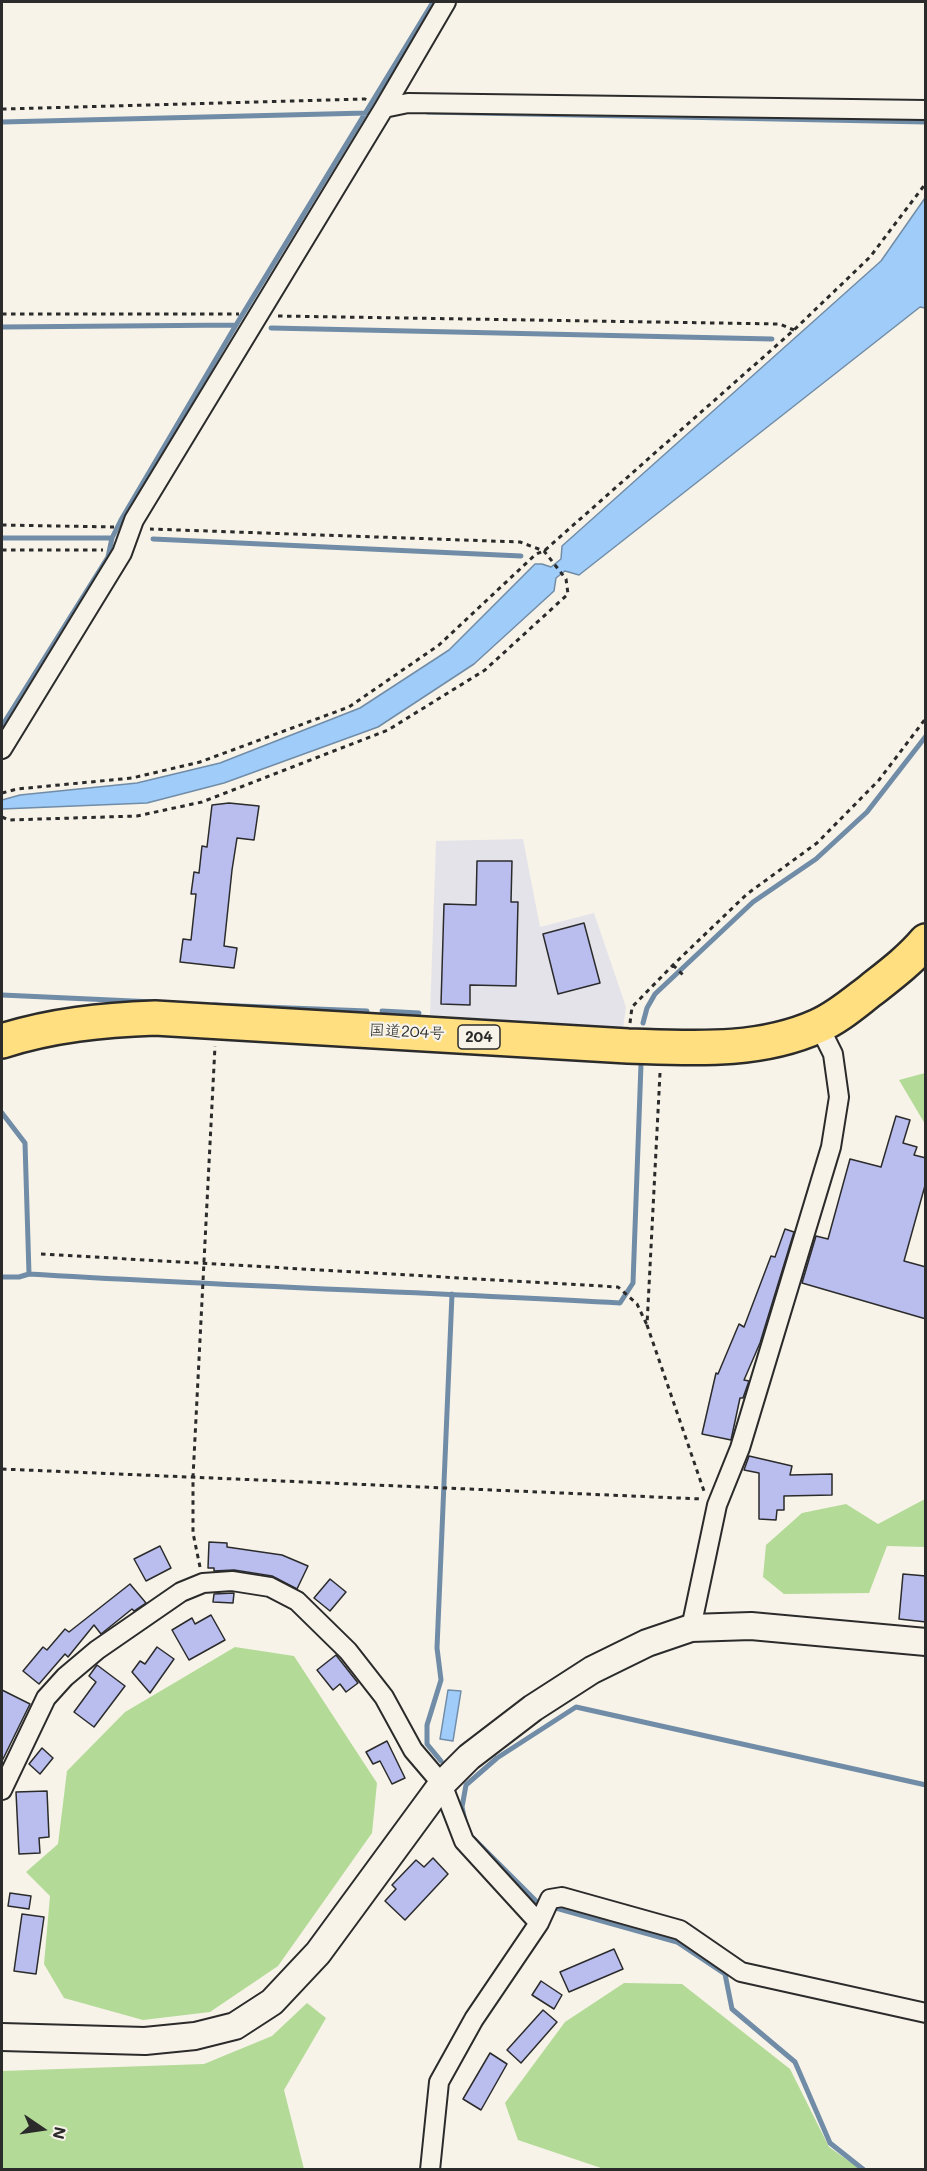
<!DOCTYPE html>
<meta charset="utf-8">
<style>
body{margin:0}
#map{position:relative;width:927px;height:2171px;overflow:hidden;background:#f7f3e8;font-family:Mali,sans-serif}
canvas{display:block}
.frame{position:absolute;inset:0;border:3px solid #2b2b2b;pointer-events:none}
.north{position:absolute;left:12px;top:2099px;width:60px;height:60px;-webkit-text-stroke:4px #f7f3e8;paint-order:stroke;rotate:103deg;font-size:16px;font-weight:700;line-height:24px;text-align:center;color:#2b2b2b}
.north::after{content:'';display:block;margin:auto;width:21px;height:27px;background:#2b2b2b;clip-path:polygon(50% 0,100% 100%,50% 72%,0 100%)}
</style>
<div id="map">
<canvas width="927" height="2171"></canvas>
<div class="frame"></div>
<div class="north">N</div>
</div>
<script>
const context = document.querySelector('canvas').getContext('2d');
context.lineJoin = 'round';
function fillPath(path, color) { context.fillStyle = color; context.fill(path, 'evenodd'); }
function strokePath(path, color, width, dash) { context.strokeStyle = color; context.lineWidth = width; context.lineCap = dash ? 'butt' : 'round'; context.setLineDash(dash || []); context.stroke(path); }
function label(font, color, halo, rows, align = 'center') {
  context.font = font + ' Mali,"Klee One",sans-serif'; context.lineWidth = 4.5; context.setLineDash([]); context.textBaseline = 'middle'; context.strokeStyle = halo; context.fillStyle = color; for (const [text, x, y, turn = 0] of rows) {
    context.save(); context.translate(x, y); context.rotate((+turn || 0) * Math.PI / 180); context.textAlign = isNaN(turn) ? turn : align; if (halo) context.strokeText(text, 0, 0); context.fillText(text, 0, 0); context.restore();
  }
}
fillPath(new Path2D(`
 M 523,839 L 540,927 L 594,913 L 626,1007 L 623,1028 L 430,1015 L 436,841 Z`), '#e4e3ea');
fillPath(new Path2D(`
 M 925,1073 L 926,1073 L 925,1124 L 899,1080 Z
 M 925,1499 L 925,1547 L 887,1546 L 869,1593 L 784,1594 L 763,1577 L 766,1545 L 802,1513 L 846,1504 L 878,1524 Z
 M 235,1647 L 294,1656 L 377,1783 L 372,1833 L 278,1966 L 210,2012 L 143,2020 L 64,1998 L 44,1964 L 50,1896 L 26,1872 L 58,1844 L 67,1771 L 125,1712 Z
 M 624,1983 L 682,1984 L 790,2069 L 829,2147 L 860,2169 L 604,2169 L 518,2140 L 505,2103 L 565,2022 Z
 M 307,2003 L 326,2018 L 284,2090 L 304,2169 L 2,2169 L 2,2071 L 204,2064 L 272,2036 Z`), '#b3da97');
const water = new Path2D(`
 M 925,198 L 925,308 L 920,307 L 579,575 L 565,571 L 556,578 L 554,591 L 474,664 L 378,727 L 224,783 L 147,803 L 2,809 L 2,800 L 20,795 L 137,783 L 220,763 L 360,708 L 449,650 L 535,564 L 542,564 L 551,567 L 561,559 L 562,546 L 881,261 Z
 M 448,1690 L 461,1691 L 453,1741 L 440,1739 Z`);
fillPath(water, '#9fccf9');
strokePath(water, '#718ca7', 1.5);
strokePath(new Path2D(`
 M 427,112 L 926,122
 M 2,122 L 367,113
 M 2,327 L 236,325
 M 271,328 L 772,339
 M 2,538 L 112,538
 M 153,539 L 521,556
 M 2,726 L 108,557 L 112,538 L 121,520 L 236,325 L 433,2
 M 2,995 L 154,1002
 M 214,1005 L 367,1011
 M 382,1011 L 419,1013
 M 643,1023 L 647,1008 L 655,994 L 753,902 L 816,859 L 867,812 L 926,736
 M 2,1113 L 25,1143 L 29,1274
 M 2,1277 L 19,1277 L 29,1274 C 226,1286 423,1292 620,1303 L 633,1283 L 641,1064
 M 441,1761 L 427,1744 L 427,1725 L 441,1680 L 437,1648 L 452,1294
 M 465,1821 L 462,1807 L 466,1785 L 497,1758 L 576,1707 L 926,1785
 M 474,1839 L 538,1903 L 677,1942 L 725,1974 L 732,2009 L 795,2062 L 830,2143 L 864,2170`), '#718ca7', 5);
const building = new Path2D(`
 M 229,803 L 259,806 L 254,840 L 237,838 L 232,870 L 224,946 L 237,948 L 234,968 L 180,962 L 183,939 L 191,940 L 196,894 L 191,894 L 194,872 L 199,873 L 202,846 L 207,847 L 212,805 Z
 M 477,861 L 512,861 L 511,902 L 518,902 L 516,986 L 470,985 L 470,1005 L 441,1004 L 444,904 L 476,905 Z
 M 584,923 L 600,983 L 558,994 L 543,934 Z
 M 896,1116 L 910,1120 L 903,1143 L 917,1147 L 914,1155 L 926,1158 L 926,1182 L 904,1261 L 926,1267 L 926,1319 L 802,1283 L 816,1236 L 828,1239 L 850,1159 L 881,1167 Z
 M 785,1229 L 794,1232 L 760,1343 L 744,1380 L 749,1381 L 743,1398 L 740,1398 L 731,1440 L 702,1434 L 716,1373 L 718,1374 L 739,1324 L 744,1327 L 771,1256 L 775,1257 Z
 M 749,1456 L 792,1466 L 790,1475 L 832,1474 L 832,1495 L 784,1496 L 784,1510 L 777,1510 L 776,1520 L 759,1519 L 759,1473 L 744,1470 Z
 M 209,1542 L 227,1543 L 227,1547 L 282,1555 L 308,1566 L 297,1589 L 272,1576 L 234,1570 L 214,1571 L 214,1568 L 208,1568 Z
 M 160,1546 L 171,1568 L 146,1581 L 134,1559 Z
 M 903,1574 L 926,1576 L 926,1622 L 899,1619 Z
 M 330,1579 L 346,1592 L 330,1611 L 314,1598 Z
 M 130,1584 L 146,1603 L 134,1611 L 132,1609 L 101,1634 L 94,1625 L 68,1657 L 65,1654 L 39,1684 L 23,1671 L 43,1647 L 47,1650 L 65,1629 L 69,1632 Z
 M 234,1593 L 233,1603 L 213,1602 L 214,1594 Z
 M 211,1615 L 225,1640 L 189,1660 L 172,1630 L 192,1618 L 195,1624 Z
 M 157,1647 L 174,1659 L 150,1693 L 132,1672 L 140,1661 L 145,1664 Z
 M 336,1655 L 358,1683 L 346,1692 L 340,1684 L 333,1690 L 317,1670 Z
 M 97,1665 L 125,1686 L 94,1727 L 74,1712 L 96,1682 L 89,1676 Z
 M 2,1690 L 30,1704 L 2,1761 Z
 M 387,1741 L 405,1778 L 392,1784 L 380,1761 L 373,1764 L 366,1752 Z
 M 42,1748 L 53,1758 L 40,1774 L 29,1764 Z
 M 47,1791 L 49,1837 L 39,1838 L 40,1853 L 19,1854 L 16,1792 Z
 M 433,1858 L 448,1874 L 405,1920 L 385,1901 L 396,1889 L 392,1885 L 416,1860 L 424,1867 Z
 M 10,1893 L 31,1896 L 29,1909 L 8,1906 Z
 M 22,1914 L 44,1917 L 36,1974 L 14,1971 Z
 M 614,1949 L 623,1969 L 569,1992 L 560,1972 Z
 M 541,1981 L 562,1995 L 554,2009 L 532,1995 Z
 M 543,2010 L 557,2022 L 521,2063 L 507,2050 Z
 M 490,2053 L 507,2064 L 481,2110 L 463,2099 Z`);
fillPath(building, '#b9beef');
strokePath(building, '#2b2b2b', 1.5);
const street = new Path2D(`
 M 384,108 L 408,103 L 926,110
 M 2,749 L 122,553 L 134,520 L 384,108 L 446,2
 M 691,1628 L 717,1505 L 740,1448 L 831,1147 L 839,1097 L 833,1054 L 819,1026
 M 2,1790 L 46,1698 L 65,1677 L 97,1650 L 181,1592 L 203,1583 L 232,1581 L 270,1587 L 297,1601 L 348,1651 L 384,1697 L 413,1750 L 442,1784 L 464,1841 L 539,1923
 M 430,2170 L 439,2082 L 474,2019 L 539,1923 L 550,1899 L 562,1897 L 680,1930 L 741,1972 L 926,2013`);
const secondary = new Path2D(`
 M 2,2037 L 145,2041 L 195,2036 L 235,2026 L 272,2002 L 318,1953 L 442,1784 L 469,1757 L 533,1708 L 592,1670 L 647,1643 L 691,1628 L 751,1626 L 926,1642`);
const highway = new Path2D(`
 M 2,1041 C 52,1025 103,1020 155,1018 L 628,1046 C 692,1048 758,1053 818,1026 C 837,1018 854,1003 871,990 C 890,975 910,960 926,941`);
strokePath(street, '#2b2b2b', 22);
strokePath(secondary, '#2b2b2b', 30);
strokePath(highway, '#2b2b2b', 38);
strokePath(new Path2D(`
 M 2,109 L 365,99 L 369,101
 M 2,314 L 239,314
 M 278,316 L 780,324 L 794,330
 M 2,525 L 114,527
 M 2,550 L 103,550
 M 2,793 L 17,789 L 132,778 L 200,762 L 349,707 L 439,645 L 536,554 L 544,551 L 794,330 L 870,257 L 926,183
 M 2,817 L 9,820 L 137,816 L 202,802 L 388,730 L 485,670 L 568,594 L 566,579 L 544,551 L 520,542 L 150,529
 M 673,965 L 685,977
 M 630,1023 L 632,1007 L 673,965 L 747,894 L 817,843 L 879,780 L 926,718
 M 660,1073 L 647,1325 L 704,1491
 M 41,1254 L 618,1287 L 637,1304 L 647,1325
 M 2,1469 L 702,1499
 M 200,1567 L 193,1533 L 193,1477 L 215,1046`), '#2b2b2b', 3, [4.5, 4.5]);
strokePath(street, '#f7f3e8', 18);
strokePath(secondary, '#f7f3e8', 26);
strokePath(highway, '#ffdf80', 33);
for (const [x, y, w] of [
 [479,1037,42]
]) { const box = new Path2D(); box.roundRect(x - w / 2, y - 12, w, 24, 4.5); context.fillStyle = '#f7f3e8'; context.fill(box); strokePath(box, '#2b2b2b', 1.5); }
label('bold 15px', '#2b2b2b', null, [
 ["204",479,1037]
]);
label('16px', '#2b2b2b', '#f7f3e8', [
 ["国道204号",407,1032,3]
]);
</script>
